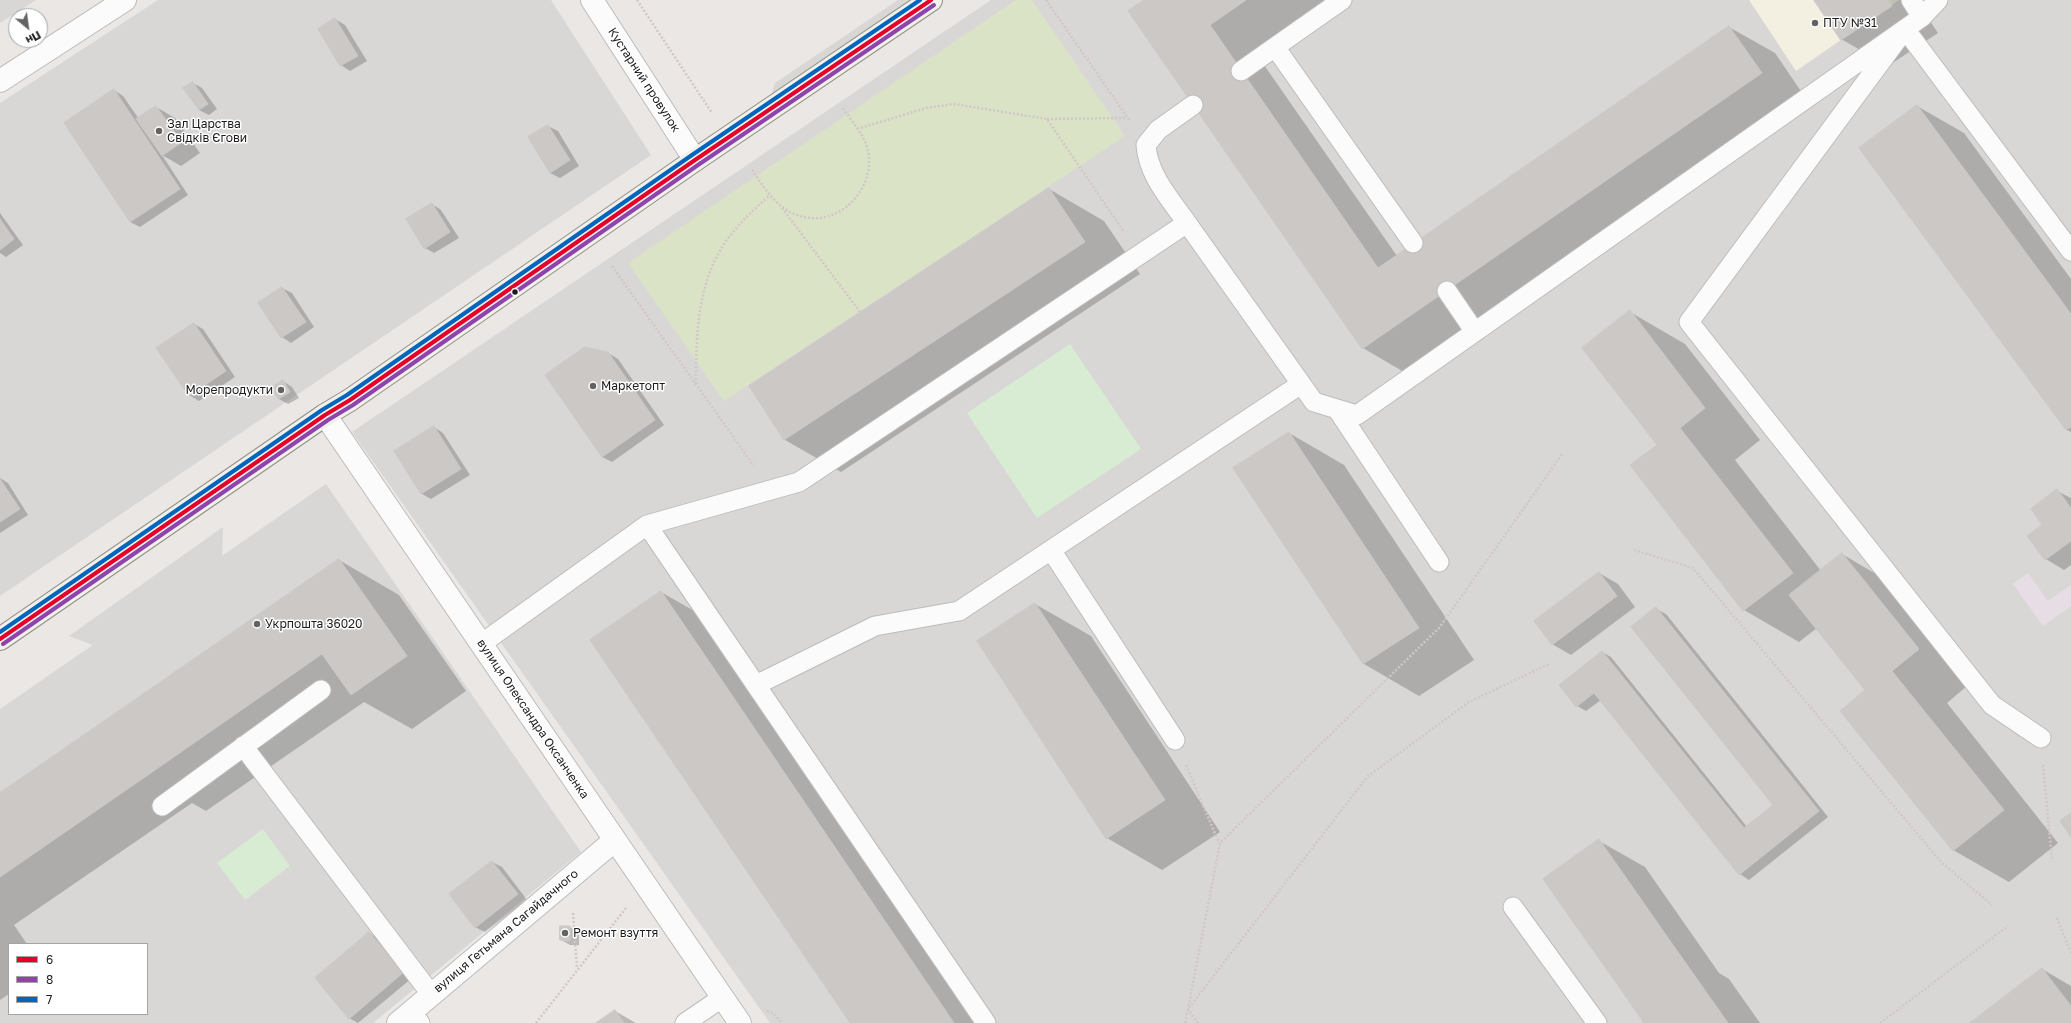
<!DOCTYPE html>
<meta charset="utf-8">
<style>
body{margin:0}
#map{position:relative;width:2071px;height:1023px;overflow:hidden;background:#eae7e5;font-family:"Golos Text",sans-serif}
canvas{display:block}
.legend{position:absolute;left:8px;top:943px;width:140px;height:72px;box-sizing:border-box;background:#fff;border:1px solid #a4a4a4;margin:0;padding:5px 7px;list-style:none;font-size:12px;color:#1c1c1c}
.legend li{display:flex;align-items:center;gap:8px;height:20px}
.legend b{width:20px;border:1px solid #a4a4a4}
.north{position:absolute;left:8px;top:8px;width:40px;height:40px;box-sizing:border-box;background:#fff;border:1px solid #a4a4a4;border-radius:50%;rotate:151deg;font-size:11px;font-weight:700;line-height:16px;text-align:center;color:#1c1c1c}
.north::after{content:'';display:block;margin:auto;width:14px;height:18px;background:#646362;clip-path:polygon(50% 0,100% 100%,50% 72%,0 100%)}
</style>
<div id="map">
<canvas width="2071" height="1023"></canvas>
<ul class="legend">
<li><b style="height:5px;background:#e4002b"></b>6</li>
<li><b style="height:5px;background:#8e44ad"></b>8</li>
<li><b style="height:5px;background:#0065bd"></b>7</li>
</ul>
<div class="north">Пн</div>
</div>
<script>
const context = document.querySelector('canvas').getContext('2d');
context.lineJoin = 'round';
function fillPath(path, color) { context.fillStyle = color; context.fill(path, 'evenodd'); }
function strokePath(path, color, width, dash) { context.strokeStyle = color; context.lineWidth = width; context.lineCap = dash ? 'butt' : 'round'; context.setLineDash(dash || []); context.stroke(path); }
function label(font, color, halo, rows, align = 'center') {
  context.font = font + ' "Golos Text",sans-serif'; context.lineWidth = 3; context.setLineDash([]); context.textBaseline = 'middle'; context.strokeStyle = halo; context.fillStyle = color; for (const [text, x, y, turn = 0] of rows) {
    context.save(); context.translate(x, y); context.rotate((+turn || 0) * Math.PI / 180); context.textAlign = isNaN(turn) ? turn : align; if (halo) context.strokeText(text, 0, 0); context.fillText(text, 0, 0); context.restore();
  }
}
fillPath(new Path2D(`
 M 0,0 L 36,0 L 0,23 Z
 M 158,0 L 551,0 L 651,155 L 0,596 L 0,103 Z
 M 991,0 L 2071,0 L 2071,1023 L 770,1023 L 352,432 Z
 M 326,484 L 581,852 L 373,1023 L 0,1023 L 0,709 ZM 9,944 L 147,944 L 147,1014 L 9,1014 Z`), '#d9d7d6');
fillPath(new Path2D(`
 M 2028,573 L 2048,601 L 2071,585 L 2071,606 L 2043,626 L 2013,584 Z`), '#e7dde4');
fillPath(new Path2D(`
 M 1749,0 L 1899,0 L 1796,71 Z`), '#f3efe1');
fillPath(new Path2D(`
 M 898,0 L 931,0 L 767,111 L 775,83 Z
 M 1764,140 L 1785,171 L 1690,300 L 1640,227 Z
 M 1136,149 L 1162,188 L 1123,214 L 1097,176 Z
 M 1160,241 L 1160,274 L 1099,314 L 1100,282 Z
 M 690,404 L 727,457 L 656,502 L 663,521 L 611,551 L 632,503 L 605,464 Z
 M 845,450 L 881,502 L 835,533 L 799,482 Z
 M 1448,496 L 1473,535 L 1439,562 L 1407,514 Z
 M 223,527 L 222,558 L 98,647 L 69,636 Z
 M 1191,680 L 1213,717 L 1175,740 L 1152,705 Z
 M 321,690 L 358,739 L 197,856 L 162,806 Z`), '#d8d7d6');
fillPath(new Path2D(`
 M 1016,0 L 1032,0 L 1125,136 L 724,401 L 628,263 Z`), '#dbe3c7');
fillPath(new Path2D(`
 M 1070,344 L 1141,449 L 1037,518 L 967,413 Z
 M 263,829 L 290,866 L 245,900 L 217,863 Z`), '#d7ecd3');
fillPath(new Path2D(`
 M 1145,0 L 1330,0 L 1255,52 L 1397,256 L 1729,27 L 1775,53 L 1807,100 L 1409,375 L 1363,348 Z
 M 1815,0 L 1916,0 L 1938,33 L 1888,66 L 1841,39 Z
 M 335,19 L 345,25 L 367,61 L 350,71 L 341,65 Z
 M 193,83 L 202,88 L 217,109 L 209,115 L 199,110 Z
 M 114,90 L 123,96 L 139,119 L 156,107 L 175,118 L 200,153 L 181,166 L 162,155 L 188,195 L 140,227 L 130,222 Z
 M 1917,106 L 1964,133 L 2071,279 L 2071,432 L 2067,430 L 1860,148 Z
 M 548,126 L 558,131 L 579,166 L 560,178 L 550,173 L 529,138 Z
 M 1049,189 L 1104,221 L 1140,274 L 841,472 L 785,440 L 750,387 Z
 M 432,204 L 441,210 L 459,238 L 434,253 L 425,248 Z
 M 0,213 L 23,245 L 6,257 L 0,253 Z
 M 282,288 L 292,293 L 314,327 L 291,343 L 282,337 Z
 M 1630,312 L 1685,344 L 1760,440 L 1735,460 L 1821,571 L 1842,554 L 1898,587 L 1973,681 L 1947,703 L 2058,843 L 2009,882 L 1953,850 L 1866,690 L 1817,628 L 1799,642 L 1744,610 L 1658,445 Z
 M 194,324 L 203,329 L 235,377 L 199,401 L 189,395 Z
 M 608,353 L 618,359 L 664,425 L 612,462 L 602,457 Z
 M 283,381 L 292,387 L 299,398 L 288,404 L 279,399 L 273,388 Z
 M 434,427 L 443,433 L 470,475 L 431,499 L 422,494 L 395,451 Z
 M 1289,433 L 1344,465 L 1474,660 L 1419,696 L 1364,664 L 1235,469 Z
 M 0,478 L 8,483 L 28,515 L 0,533 Z
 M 2057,491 L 2071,498 L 2071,565 L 2064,570 L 2046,559 L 2044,525 Z
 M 339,560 L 399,595 L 466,691 L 412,729 L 364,702 L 206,811 L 192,803 L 14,925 L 27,944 L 9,944 L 9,994 L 0,1000 L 0,794 Z
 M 1599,573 L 1618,584 L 1635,607 L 1571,655 L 1552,644 Z
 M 661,592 L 717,624 L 987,1023 L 852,1023 Z
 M 1035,604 L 1091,636 L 1220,832 L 1162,870 L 1107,838 Z
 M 1656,609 L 1666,614 L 1828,817 L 1749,880 L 1740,874 L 1601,700 L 1586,711 L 1577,706 L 1602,652 L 1611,657 L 1747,827 L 1775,805 Z
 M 1599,841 L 1645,867 L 1719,973 L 1729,979 L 1760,1023 L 1645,1023 Z
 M 492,862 L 502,867 L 527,900 L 485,932 L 475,927 Z
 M 570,927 L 579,933 L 579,945 L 570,945 L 561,940 Z
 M 369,933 L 379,939 L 412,978 L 358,1023 L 349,1018 Z
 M 2042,969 L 2071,986 L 2071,1023 L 1972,1023 Z
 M 615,1011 L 634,1022 L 635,1023 L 598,1023 Z`), '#0003');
const building = new Path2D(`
 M 1144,0 L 1246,0 L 1210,25 L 1378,268 L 1436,228 L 1469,275 L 1362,349 L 1128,11 Z
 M 1814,0 L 1888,0 L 1892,6 L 1841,40 Z
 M 335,18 L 358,56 L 340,66 L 318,29 Z
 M 1729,26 L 1762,73 L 1469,275 L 1436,228 Z
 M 193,82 L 208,104 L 199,110 L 183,88 Z
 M 114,89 L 180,189 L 130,222 L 64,123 Z
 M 1917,105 L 2071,314 L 2071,427 L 2066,430 L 1859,148 Z
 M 156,106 L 182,142 L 162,156 L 136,119 Z
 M 548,125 L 570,160 L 550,173 L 528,137 Z
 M 1049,188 L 1085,242 L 784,440 L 749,386 Z
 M 432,203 L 450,232 L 424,249 L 406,219 Z
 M 0,219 L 14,239 L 0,250 Z
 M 282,287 L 306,322 L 281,338 L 258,303 Z
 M 1630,310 L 1705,408 L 1680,428 L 1793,573 L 1743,611 L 1630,465 L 1657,445 L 1582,348 Z
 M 194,323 L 226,371 L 189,396 L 156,348 Z
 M 585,347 L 608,352 L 655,420 L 602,457 L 545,375 Z
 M 283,380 L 290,392 L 278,399 L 271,388 Z
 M 434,426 L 461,469 L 421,494 L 394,451 Z
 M 1289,432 L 1419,628 L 1363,664 L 1233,468 Z
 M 0,479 L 20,509 L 0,522 Z
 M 2057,489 L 2071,508 L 2071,541 L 2045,560 L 2027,536 L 2042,525 L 2031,509 Z
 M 1842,553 L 1919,649 L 1892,671 L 2004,810 L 1953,851 L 1840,711 L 1865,690 L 1789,595 Z
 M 339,559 L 407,656 L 351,695 L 322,654 L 145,777 L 106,720 Z
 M 1599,572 L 1617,596 L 1552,645 L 1534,621 Z
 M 661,591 L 723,682 L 954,1023 L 850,1023 L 590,640 Z
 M 1035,603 L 1165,800 L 1106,839 L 977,641 Z
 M 1656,607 L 1819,811 L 1739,875 L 1594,693 L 1576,707 L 1559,685 L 1602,651 L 1744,828 L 1773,805 L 1631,627 Z
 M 106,720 L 145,777 L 0,877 L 0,793 Z
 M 2071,813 L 2071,837 L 2060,821 Z
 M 1599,839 L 1673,945 L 1617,984 L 1543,879 Z
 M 492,861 L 518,894 L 475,928 L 449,894 Z
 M 560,926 L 570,926 L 570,941 L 560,940 Z
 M 369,932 L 404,972 L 349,1019 L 315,978 Z
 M 1673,945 L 1728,1023 L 1644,1023 L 1617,984 Z
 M 2042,968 L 2071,1006 L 2071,1023 L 1970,1023 Z
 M 615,1010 L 624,1023 L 596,1023 Z`);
fillPath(building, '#cbc8c6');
strokePath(building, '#ccc8c7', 1);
const service = new Path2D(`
 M 1342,0 L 1275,47 L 1413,243
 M 1911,0 L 1922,17
 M 1241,71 L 1275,47
 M 1187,223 C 1170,199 1148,175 1146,145 L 1158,130 L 1193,105
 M 1447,291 L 1475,332
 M 1337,409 L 1439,562
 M 647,525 L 986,1023
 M 1051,550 L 1175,740
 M 481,644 L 647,525 L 799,482 L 1187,223 L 1314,402 L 1357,415 L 1922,17 L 1938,0
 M 756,685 L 875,626 L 959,611 L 1301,384
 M 2041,738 L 1992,705 L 1689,322 L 1905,29 L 2071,251
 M 243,746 L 431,994
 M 162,806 L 321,690
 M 1513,907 L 1597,1023
 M 411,1012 L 420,1023
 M 685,1023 L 723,997`);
const minor = new Path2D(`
 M 592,0 L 695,160
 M 0,81 L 125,0
 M 325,415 L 740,1023
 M 398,1023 L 615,840`);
const secondary = new Path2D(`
 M 0,639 L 325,415 L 350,400 L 695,160 L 931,0`);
strokePath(service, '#bdbcbb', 21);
strokePath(minor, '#bdbcbb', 24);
strokePath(secondary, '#918f80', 24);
strokePath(new Path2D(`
 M 637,0 L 712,113
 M 1046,0 L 1130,121
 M 1047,119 L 1127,118
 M 857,129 L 926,108 L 954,104 L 1047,119 L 1124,232
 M 752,170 C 764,187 775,207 797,215 C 839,231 881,185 866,144 C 861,131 850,119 843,108
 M 782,208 L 860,312
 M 612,266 L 754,466
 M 696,384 C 696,337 697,285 724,244 C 737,225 753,210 770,195
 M 1634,550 L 1693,568 L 1942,863 L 1992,905
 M 1186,765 L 1219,843
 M 2043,765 L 2052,860
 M 573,913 L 577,968
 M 2057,918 L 2071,953
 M 767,1011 L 773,1013 L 782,1023
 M 536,1023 L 626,908
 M 1185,1023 L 1188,1009 L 1368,776 L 1469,702 L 1549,664
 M 1198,1023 L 1188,1009 L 1220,843 L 1439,628 L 1563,453
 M 1880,1023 L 2008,926`), '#d3c6c7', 2.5, [2, 2]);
strokePath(service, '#fcfbfb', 19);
strokePath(minor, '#fcfbfb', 22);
strokePath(secondary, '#f1f0ea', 22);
strokePath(new Path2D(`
 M 0,639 L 325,415 L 350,400 L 695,160 L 931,0`), '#e4002b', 4);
strokePath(new Path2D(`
 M 3,644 L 328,420 L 353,405 L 698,165 L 934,5`), '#8e44ad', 4);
strokePath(new Path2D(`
 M 0,632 L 322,410 L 347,395 L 692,155 L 920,0`), '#0065bd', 4);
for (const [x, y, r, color] of [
 [1815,23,4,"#646362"],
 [159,131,4,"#646362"],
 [515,292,3.5,"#1c1c1c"],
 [593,386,4,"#646362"],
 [281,390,4,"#646362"],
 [257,624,4,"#646362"],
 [565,933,4,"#646362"]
]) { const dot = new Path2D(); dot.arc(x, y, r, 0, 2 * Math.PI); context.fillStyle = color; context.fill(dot); strokePath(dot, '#fff', 1.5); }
label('12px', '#1c1c1c', '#fff', [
 ["ПТУ №31",1823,23],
 ["Зал Царства",167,124],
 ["Cвідків Єгови",167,138],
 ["Маркетопт",601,386],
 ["Морепродукти",273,390,"right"],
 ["Укрпошта 36020",265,624],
 ["Ремонт взуття",573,933]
], 'left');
label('12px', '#1c1c1c', '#fff', [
 ["Кустарний провулок",644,80,57],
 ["вулиця Олександра Оксанченка",533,719,56],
 ["вулиця Гетьмана Сагайдачного",506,931,-40]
]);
</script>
